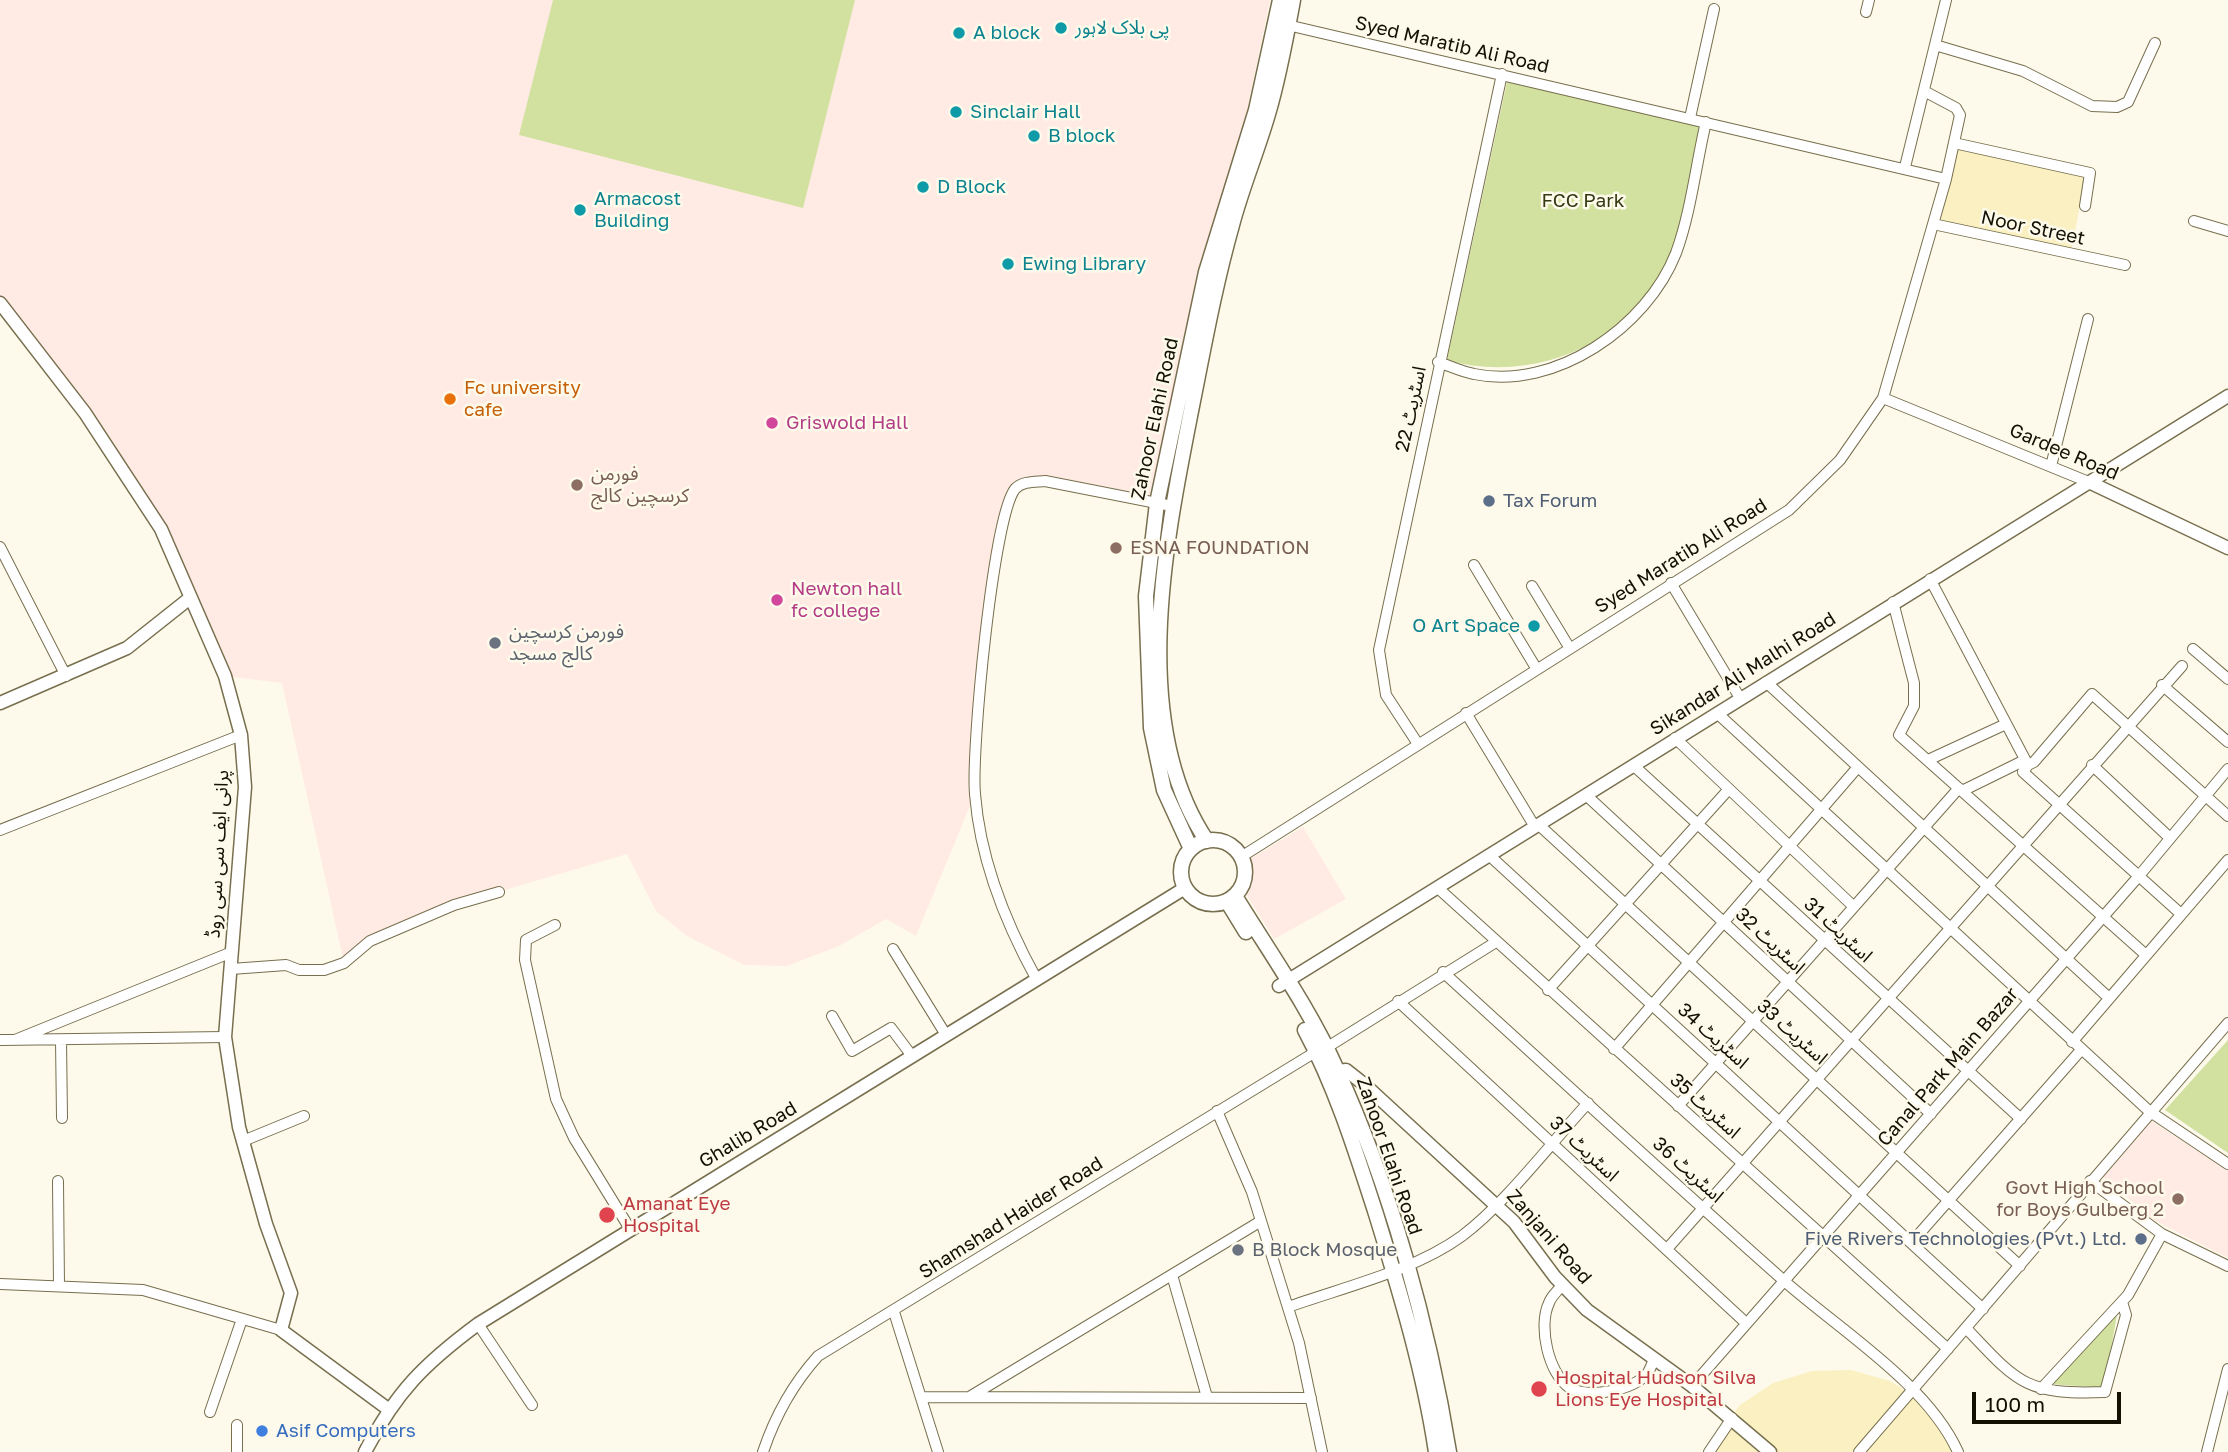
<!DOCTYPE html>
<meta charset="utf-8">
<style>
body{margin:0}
#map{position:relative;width:2228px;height:1452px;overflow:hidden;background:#fefaeb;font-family:"Golos Text",sans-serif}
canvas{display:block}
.scale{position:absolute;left:1972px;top:1392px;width:149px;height:32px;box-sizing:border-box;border:4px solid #120f03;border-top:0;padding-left:9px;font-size:21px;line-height:24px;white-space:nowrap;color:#120f03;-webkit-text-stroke:5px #fefaeb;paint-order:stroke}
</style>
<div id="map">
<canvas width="2228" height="1452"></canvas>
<div class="scale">100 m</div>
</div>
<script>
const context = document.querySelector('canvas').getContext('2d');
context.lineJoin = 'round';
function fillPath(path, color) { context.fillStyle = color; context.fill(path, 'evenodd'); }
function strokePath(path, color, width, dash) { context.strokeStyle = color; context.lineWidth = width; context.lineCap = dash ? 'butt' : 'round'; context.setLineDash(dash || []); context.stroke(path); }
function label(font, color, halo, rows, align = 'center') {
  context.font = font + ' "Golos Text","Noto Sans Arabic",sans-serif'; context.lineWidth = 5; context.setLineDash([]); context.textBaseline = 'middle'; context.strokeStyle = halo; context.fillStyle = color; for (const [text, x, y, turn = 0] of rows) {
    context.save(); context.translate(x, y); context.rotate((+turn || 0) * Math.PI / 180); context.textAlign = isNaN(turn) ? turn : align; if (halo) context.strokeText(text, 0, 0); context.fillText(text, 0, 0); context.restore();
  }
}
fillPath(new Path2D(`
 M 1958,148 L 2085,178 L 2072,248 L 1933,224 Z
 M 1851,1370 L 1890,1381 L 1924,1402 L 1962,1452 L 1707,1452 L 1715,1436 L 1740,1405 L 1773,1383 L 1812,1371 Z`), '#faf0c2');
fillPath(new Path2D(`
 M 0,0 L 1270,0 L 1165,507 L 1045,481 L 1017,487 L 998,545 L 975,794 L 916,936 L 886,919 L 839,946 L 787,966 L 744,965 L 687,936 L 656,911 L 627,854 L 454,905 L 370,941 L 344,963 L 282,683 L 225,676 L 161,529 L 0,303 Z
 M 1303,827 L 1346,899 L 1274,939 L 1245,892 L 1250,859 Z
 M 2150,1120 L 2228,1171 L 2228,1258 L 2154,1220 L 2103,1177 Z`), '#ffebe3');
fillPath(new Path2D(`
 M 553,0 L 855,0 L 803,208 L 519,135 Z
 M 1507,82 L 1700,125 C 1691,168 1687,216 1670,257 C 1635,343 1533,385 1447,360 Z
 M 2228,1040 L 2228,1153 L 2165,1110 Z
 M 2117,1315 L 2104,1388 L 2050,1384 Z`), '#d2e1a0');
const minor = new Path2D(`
 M 1866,12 L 1869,0
 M 1935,45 L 2023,71 L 2092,106 L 2117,107 L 2128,102 L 2155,43
 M 1924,91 L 1956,108 L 1960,115 L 1946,179
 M 1690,118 L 1714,9
 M 1954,143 L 2090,173 L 2085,206
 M 1905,167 L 1946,0
 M 2194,221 L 2228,231
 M 1933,224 L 2125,265
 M 1438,362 C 1450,366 1462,372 1474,374 C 1555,391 1647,327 1676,253 C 1691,212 1696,164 1706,122
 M 1883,398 L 2091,483
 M 2051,466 L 2088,319
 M 0,547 L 66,676
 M 1474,565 L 1536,668
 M 1930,579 L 2028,765 L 2023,772 L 2181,914
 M 1671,583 L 1740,698
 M 1532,586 L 1569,647
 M 1893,602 L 1914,683 L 1914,706 L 1899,735 L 2146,955
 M 2193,649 L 2228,679
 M 1766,682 L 2109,998
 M 2162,685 L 2228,742
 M 1466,713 L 1535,827
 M 1717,713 L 2149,1111 L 2228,1164
 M 1675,738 L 1852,905
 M 1418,744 L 1386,695 L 1379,650 L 1502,74
 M 1928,760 L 2006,724
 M 1633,765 L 2021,1119
 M 2028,765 L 2034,762 L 2092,694 L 2228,816
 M 2092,765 L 2170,838
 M 1962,791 L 2025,760
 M 1586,795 L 1931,1114
 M 1539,825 L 2020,1266
 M 0,830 L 241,735
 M 1490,856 L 1983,1309
 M 1241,857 L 1789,510 L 1840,460 L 1883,398 L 1946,179 L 1283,24
 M 1439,889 L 1948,1349
 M 555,925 L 526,940 L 525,960 L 556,1099 L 574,1138 L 630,1229
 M 893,949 L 946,1035
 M 231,969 L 286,965 L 299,970 L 324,970 L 344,963 L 370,941 L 454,905 L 499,892
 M 1443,972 C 1556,1075 1668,1178 1782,1279 C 1838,1329 1927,1383 1958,1452
 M 1037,980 C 1006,924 980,858 975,794 C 971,752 993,517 1015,489 C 1022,481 1035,482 1045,481 L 1172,506
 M 1548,990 L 1729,789
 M 1398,1001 L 1746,1323
 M 832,1016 L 852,1051 L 891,1028 L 912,1056
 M 0,1040 L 225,1037
 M 15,1040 L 232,952
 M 61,1040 L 62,1118
 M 2072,1042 L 2228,860
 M 1326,1048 L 1496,942
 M 1614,1049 L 1858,767
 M 1678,1106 L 1959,788
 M 1217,1111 L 1252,1192 L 1299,1343 L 1322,1452
 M 243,1141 L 304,1116
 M 58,1181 L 59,1286
 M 2090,1181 L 2162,1234 L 2228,1266
 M 1912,1242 L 2081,1050
 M 1667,1249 L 2182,666
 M 1172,1275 L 1207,1397
 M 0,1284 L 143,1290 L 281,1330
 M 1562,1285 C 1558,1291 1551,1296 1549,1303 C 1538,1325 1548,1374 1570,1388 C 1590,1399 1632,1390 1647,1374 C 1650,1370 1652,1364 1654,1359
 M 1288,1307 C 1344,1287 1414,1271 1462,1236 C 1505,1204 1550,1144 1588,1103
 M 894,1312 L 938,1452
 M 478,1324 L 532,1405
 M 1966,1328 C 2018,1383 2025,1395 2105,1392 L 2126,1315 L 2122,1302
 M 1692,1386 L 2138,877 L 2228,769
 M 2041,1389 L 2128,1295 L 2162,1234
 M 971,1396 L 1261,1221
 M 921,1397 L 1311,1398
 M 210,1412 L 242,1319
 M 237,1425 L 237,1452
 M 763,1452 C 775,1416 792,1385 818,1356 L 1317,1051
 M 1709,1452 L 1732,1418
 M 1859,1452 L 2228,1023
 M 2207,1452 L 2228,1369`);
const tertiary = new Path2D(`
 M 0,303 L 85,413 L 161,529 L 225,676 L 241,735 L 245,787 L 225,1037 L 239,1127 L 266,1224 L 291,1293 L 281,1330 L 388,1409
 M 2091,483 L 2228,548
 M 0,703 L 127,648 L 190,598
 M 1279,986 L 2228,396
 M 1338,1071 L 1346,1070 L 1365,1085 L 1514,1222 L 1555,1277 L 1587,1310 L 1692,1386 L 1770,1452
 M 365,1452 C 396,1392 424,1364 478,1324 L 1185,888`);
const secondary = new Path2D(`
 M1181 872a32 32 0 1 1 64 0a32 32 0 1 1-64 0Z
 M 1207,841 C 1127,722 1166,538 1192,406 C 1204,346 1215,285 1232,225 C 1242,187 1257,152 1268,114 C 1279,77 1286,38 1293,0
 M 1191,849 L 1164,790 L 1151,728 L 1146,596 L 1157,503 L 1206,272 L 1256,110 L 1280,0
 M 1235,896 C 1270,953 1310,1009 1337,1070 C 1390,1184 1429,1328 1449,1452
 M 1227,901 L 1246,932
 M 1305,1030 C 1336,1088 1356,1152 1376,1214 C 1400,1292 1424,1371 1436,1452`);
strokePath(minor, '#776f4e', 12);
strokePath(tertiary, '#776f4e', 15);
strokePath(secondary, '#776f4e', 17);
strokePath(minor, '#fff', 10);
strokePath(tertiary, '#fff', 12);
strokePath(secondary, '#fff', 14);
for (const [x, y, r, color] of [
 [1061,28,7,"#0f9aa8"],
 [959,33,7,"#0f9aa8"],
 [956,112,7,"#0f9aa8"],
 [1034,136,7,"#0f9aa8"],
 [923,187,7,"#0f9aa8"],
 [580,210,7,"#0f9aa8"],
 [1008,264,7,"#0f9aa8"],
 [450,399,7,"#e8710a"],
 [772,423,7,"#d1479c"],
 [577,485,7,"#8d6e63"],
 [1489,501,7,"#5c6f8a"],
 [1116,548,7,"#8d6e63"],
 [777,600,7,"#d1479c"],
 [1534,626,7,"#0f9aa8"],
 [495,643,7,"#6b7280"],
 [2178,1199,7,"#8d6e63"],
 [607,1215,9,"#e0444e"],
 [2141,1239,7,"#5c6f8a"],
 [1238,1250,7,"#6b7280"],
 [1539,1389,9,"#e0444e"],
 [262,1431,7,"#3f7fe0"]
]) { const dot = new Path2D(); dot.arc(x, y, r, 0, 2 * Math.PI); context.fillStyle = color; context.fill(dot); strokePath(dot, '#fefaeb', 2.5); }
label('19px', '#0d838f', '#fefaeb', [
 ["پی بلاک لاہور",1075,28],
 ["A block",973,33],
 ["Sinclair Hall",970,112],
 ["B block",1048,136],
 ["D Block",937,187],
 ["Armacost",594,199],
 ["Building",594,221],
 ["Ewing Library",1022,264],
 ["O Art Space",1520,626,"right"]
], 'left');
label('19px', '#120f03', '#fefaeb', [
 ["Syed Maratib Ali Road",1452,45,13],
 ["Noor Street",2033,228,12],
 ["اسٹریٹ 22",1411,409,-78],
 ["Zahoor Elahi Road",1155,419,-78],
 ["Gardee Road",2064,452,23],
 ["Syed Maratib Ali Road",1681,556,-32],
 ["Sikandar Ali Malhi Road",1743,674,-32],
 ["پرانی ایف سی سی روڈ",218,854,-87],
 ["اسٹریٹ 31",1838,930,43],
 ["اسٹریٹ 32",1770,941,43],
 ["اسٹریٹ 33",1792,1032,42],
 ["اسٹریٹ 34",1713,1036,42],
 ["Canal Park Main Bazar",1948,1067,-49],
 ["اسٹریٹ 35",1705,1106,42],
 ["Ghalib Road",748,1135,-31],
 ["اسٹریٹ 37",1584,1149,43],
 ["Zahoor Elahi Road",1389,1156,71],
 ["اسٹریٹ 36",1688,1170,42],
 ["Shamshad Haider Road",1011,1218,-32],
 ["Zanjani Road",1549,1237,49]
]);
label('19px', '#333a13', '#fefaeb', [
 ["FCC Park",1583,201]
]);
label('19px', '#c56008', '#fefaeb', [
 ["Fc university",464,388],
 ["cafe",464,410]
], 'left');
label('19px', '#b23c85', '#fefaeb', [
 ["Griswold Hall",786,423],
 ["Newton hall",791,589],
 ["fc college",791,611]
], 'left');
label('19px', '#785e54', '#fefaeb', [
 ["فورمن",591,474],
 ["کرسچین کالج",591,496],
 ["ESNA FOUNDATION",1130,548],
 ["Govt High School",2164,1188,"right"],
 ["for Boys Gulberg 2",2164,1210,"right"]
], 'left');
label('19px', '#4e5e75', '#fefaeb', [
 ["Tax Forum",1503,501],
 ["Five Rivers Technologies (Pvt.) Ltd.",2127,1239,"right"]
], 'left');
label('19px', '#5b616d', '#fefaeb', [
 ["فورمن کرسچین",509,632],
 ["کالج مسجد",509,654],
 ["B Block Mosque",1252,1250]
], 'left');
label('19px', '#be3a42', '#fefaeb', [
 ["Amanat Eye",623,1204],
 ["Hospital",623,1226],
 ["Hospital Hudson Silva",1555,1378],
 ["Lions Eye Hospital",1555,1400]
], 'left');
label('19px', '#366cbe', '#fefaeb', [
 ["Asif Computers",276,1431]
], 'left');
</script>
